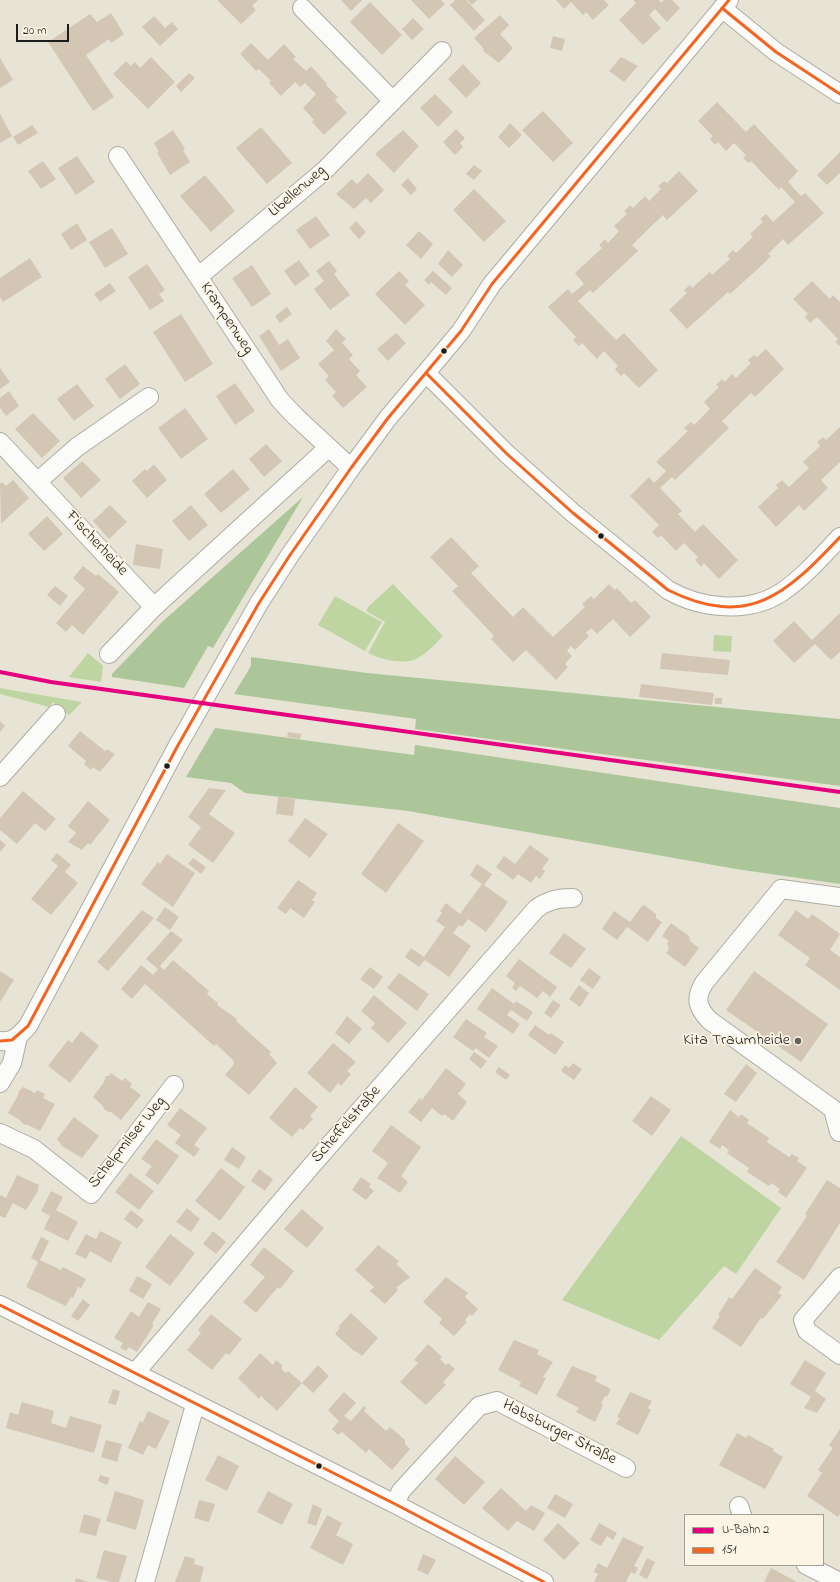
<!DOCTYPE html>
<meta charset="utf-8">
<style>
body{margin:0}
#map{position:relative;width:840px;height:1582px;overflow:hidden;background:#e7e4d5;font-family:"Indie Flower",sans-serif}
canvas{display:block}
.legend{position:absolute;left:684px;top:1514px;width:140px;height:52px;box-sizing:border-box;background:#fcf5e5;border:1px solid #a29e95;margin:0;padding:5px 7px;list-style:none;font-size:12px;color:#1c1c1c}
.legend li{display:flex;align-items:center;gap:8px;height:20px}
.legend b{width:20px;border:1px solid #a29e95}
.scale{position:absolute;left:16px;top:24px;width:53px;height:18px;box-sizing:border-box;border:2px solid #1c1c1c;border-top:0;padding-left:5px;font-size:12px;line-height:14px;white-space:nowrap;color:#1c1c1c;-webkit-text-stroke:3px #fcf5e5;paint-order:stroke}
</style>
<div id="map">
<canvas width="840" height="1582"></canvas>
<ul class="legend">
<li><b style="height:5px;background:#e5007d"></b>U-Bahn 2</li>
<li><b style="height:5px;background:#f26522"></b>151</li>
</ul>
<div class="scale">20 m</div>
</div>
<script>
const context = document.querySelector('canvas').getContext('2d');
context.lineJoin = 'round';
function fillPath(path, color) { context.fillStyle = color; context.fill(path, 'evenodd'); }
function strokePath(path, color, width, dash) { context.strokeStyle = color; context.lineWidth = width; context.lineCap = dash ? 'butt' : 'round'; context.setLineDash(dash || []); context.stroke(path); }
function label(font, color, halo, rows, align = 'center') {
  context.font = font + ' "Indie Flower",sans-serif'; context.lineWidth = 3.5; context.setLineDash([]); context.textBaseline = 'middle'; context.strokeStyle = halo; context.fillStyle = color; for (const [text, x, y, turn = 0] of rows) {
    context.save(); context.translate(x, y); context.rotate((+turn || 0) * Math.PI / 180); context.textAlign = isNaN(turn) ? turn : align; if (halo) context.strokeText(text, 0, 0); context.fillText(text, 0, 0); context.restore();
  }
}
fillPath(new Path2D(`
 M 393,584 L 443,636 C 435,644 426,654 416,659 C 403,665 379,659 368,653 L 385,622 L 366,611 L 369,606 Z
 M 335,596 L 382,622 L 365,651 L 318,625 Z
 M 714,635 L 732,636 L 731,652 L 713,651 Z
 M 88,653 L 103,666 L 101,682 L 69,677 Z
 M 0,688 L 5,689 L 82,702 L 69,715 L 53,702 L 49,707 L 0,694 Z
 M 681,1136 L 781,1208 L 736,1274 L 724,1266 L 659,1340 L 562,1300 Z`), '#bed5a1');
fillPath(new Path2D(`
 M 303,497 L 213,648 L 208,646 L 184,688 L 112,677 L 112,674 L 162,622 Z
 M 251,657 L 367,673 L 840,719 L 840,786 L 415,729 L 416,719 L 234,694 L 251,666 Z
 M 215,728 L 414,755 L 415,745 L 840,808 L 840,884 L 736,869 L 408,811 L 245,793 L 231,783 L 186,777 Z`), '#adc699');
fillPath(new Path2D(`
 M 217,0 L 258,0 L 252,6 L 256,10 L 241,24 Z
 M 341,0 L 362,0 L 351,11 Z
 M 411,0 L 441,0 L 445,4 L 429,19 Z
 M 455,0 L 466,0 L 485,20 L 474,31 L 450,5 Z
 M 467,0 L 477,0 L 472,5 Z
 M 556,0 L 604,0 L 609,5 L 593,20 L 586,12 L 583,15 L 571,2 L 564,9 Z
 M 633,0 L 659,0 L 661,3 L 664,0 L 672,0 L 680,8 L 667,22 L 655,9 L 649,15 L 661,28 L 643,45 L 619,20 L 636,3 Z
 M 370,2 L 402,35 L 382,55 L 350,22 Z
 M 111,13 L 124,34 L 111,43 L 109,39 L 86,55 L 114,97 L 93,111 L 48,42 L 90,14 L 97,22 Z
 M 500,15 L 509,25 L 500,34 L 513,48 L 499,63 L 483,51 L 484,49 L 474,38 Z
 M 154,16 L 165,28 L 172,22 L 178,29 L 160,46 L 142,27 Z
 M 413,18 L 424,29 L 412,40 L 402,29 Z
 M 553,36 L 565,39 L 562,51 L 550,48 Z
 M 251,43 L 268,60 L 284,44 L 296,57 L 293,59 L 306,71 L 311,66 L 327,84 L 326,85 L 338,97 L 335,100 L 347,113 L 324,135 L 312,122 L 314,120 L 303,108 L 316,94 L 305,83 L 300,87 L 295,82 L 281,96 L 269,83 L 271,81 L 259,69 L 256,71 L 240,54 Z
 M 151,57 L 175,82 L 148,109 L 113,74 L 126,61 L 131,66 L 135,62 L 140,68 Z
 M 621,57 L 638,66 L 624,82 L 609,71 Z
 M 0,58 L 13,80 L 0,88 Z
 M 463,64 L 481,83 L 466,98 L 448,79 Z
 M 189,73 L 195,78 L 181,92 L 176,86 Z
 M 435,94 L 453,112 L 438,127 L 420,108 Z
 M 717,102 L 746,132 L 754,124 L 798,171 L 788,182 L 801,196 L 805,193 L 824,213 L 788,245 L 783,239 L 768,254 L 771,256 L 761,266 L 730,294 L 728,292 L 687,329 L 669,310 L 687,293 L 684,290 L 690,285 L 692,288 L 710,272 L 712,275 L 730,259 L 727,256 L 733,250 L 736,253 L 753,237 L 750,234 L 763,222 L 760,219 L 766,214 L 773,222 L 795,202 L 781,187 L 779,190 L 751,161 L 749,163 L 743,158 L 746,155 L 734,143 L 726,151 L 718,142 L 715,145 L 710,139 L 713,136 L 698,121 Z
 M 543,111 L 573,143 L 553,162 L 522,130 Z
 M 0,114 L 12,136 L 0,143 Z
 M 510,123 L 522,135 L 509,148 L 498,137 Z
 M 32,125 L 38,133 L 18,145 L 13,137 Z
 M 261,127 L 292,163 L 267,184 L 236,148 Z
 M 456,129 L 465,138 L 460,143 L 463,147 L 455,155 L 443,142 Z
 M 173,130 L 185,149 L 183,150 L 190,162 L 170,175 L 157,153 L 159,152 L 154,143 Z
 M 403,130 L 419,146 L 394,173 L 375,154 Z
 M 840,152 L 840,173 L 827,185 L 817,175 Z
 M 77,156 L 95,182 L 76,195 L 58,168 Z
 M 43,161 L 56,179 L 41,189 L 28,171 Z
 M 474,165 L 482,171 L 474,180 L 466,174 Z
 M 679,171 L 698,191 L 667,220 L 663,215 L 632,245 L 638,251 L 593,293 L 590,290 L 578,301 L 616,340 L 624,333 L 658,370 L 639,388 L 624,373 L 621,376 L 615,369 L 618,366 L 604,351 L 597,359 L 582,343 L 579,346 L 573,340 L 576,337 L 548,307 L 568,289 L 572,294 L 584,284 L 575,273 L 602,248 L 599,245 L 605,239 L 608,243 L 619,231 L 614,226 L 627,214 L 624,211 L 630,205 L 633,208 L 645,196 L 649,201 L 661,189 L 658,186 L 664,181 L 667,183 Z
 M 368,173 L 384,190 L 371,203 L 366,198 L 354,209 L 336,194 L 352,179 L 357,184 Z
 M 205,175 L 235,211 L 211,232 L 180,196 Z
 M 408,178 L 417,189 L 411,195 L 401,185 Z
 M 474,189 L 506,221 L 484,242 L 453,210 Z
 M 316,216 L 330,235 L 310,249 L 296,230 Z
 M 356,221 L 366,232 L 359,239 L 349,228 Z
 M 77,223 L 87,240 L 71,250 L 61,234 Z
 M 112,228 L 128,254 L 105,268 L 89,242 Z
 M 419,231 L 433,244 L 421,259 L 406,245 Z
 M 448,250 L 463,265 L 452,277 L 438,264 Z
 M 30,258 L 42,277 L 3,302 L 0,297 L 0,278 Z
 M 299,260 L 310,275 L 295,286 L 284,271 Z
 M 329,261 L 337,271 L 334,274 L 350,295 L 330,310 L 314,289 L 324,281 L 316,271 Z
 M 147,264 L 165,290 L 159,294 L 164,301 L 150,310 L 128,277 Z
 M 252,265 L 271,294 L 252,307 L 232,278 Z
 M 399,271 L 409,281 L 405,285 L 425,305 L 405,325 L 375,294 Z
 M 433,271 L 452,288 L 446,295 L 431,282 L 429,285 L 424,280 Z
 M 812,281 L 830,299 L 833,295 L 840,302 L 840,346 L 835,342 L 838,339 L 817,317 L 810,323 L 805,317 L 808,314 L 793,299 Z
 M 110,283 L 116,291 L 100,302 L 94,294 Z
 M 287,307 L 292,314 L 280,323 L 275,316 Z
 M 181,314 L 213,364 L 185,382 L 153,332 Z
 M 269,329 L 279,345 L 288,339 L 300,358 L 281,371 L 259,336 Z
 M 336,329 L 346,339 L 342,343 L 353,355 L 349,359 L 360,371 L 356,375 L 367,387 L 343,408 L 332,396 L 336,392 L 325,380 L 329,376 L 318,364 L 334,350 L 326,341 Z
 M 396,333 L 406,343 L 388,361 L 377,349 Z
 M 766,349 L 784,369 L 755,397 L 751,393 L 722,421 L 729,428 L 675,480 L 672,477 L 660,488 L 682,511 L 678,514 L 695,532 L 703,524 L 738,560 L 719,579 L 704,563 L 701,567 L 695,560 L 698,557 L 684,543 L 676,551 L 661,535 L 658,538 L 652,532 L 659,525 L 630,496 L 649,477 L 654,483 L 666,471 L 656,462 L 688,431 L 684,428 L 691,422 L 694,425 L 710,409 L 704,402 L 719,387 L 716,385 L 722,379 L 725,382 L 732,374 L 736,378 L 751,363 L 748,360 L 754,355 L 757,357 Z
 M 125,364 L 140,384 L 120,399 L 105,379 Z
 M 0,368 L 10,382 L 0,389 Z
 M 235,383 L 255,411 L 235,425 L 216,396 Z
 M 77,384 L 94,406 L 74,421 L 57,399 Z
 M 9,391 L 19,406 L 6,416 L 0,408 L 0,398 Z
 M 185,408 L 208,439 L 181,459 L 158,428 Z
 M 33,413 L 60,441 L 42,458 L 15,429 Z
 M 840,427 L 840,462 L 821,480 L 828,488 L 804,511 L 799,505 L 776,527 L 758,507 L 778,488 L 776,485 L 782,480 L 789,487 L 809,468 L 803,462 L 820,446 L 817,442 L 823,437 L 826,440 Z
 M 266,444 L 282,461 L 264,477 L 249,459 Z
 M 82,461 L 101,480 L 81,498 L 63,478 Z
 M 154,464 L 167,480 L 147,498 L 132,481 L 145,469 L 147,471 Z
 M 233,469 L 250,489 L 221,513 L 204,494 Z
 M 13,480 L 29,498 L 1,524 L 0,484 L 2,482 L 6,486 Z
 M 110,505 L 127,522 L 109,539 L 93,521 Z
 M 191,505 L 208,525 L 189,541 L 172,521 Z
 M 47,516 L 63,534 L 44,551 L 28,534 Z
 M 451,537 L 479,566 L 471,573 L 513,617 L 523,607 L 553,637 L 585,607 L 582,604 L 591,596 L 594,599 L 609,584 L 615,590 L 617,588 L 631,603 L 635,600 L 651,617 L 630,637 L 613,619 L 597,634 L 591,628 L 586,633 L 589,636 L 575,650 L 571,646 L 567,651 L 572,656 L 565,664 L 568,667 L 556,680 L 526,650 L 513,662 L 491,639 L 494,636 L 452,591 L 458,586 L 430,557 Z
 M 136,544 L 163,549 L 160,569 L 133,565 Z
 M 83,566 L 96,576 L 98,574 L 119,592 L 83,635 L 72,625 L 66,632 L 56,623 L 85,589 L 73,578 Z
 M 55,586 L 68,596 L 60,606 L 47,595 Z
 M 840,613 L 840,652 L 831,660 L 815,644 L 794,663 L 773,641 L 794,621 L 812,640 Z
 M 662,653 L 730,660 L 728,675 L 660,669 Z
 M 641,684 L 714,693 L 712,705 L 639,697 Z
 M 715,698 L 722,698 L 722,704 L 715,704 Z
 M 0,721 L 5,726 L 0,732 Z
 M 80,731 L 105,751 L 107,749 L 115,754 L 100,772 L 93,767 L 91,770 L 84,764 L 86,761 L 68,746 Z
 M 288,732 L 301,734 L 300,739 L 287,737 Z
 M 209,788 L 226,790 L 209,814 L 235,833 L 213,863 L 188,845 L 201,827 L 188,817 Z
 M 23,791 L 56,819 L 45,831 L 35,823 L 17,844 L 0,830 L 0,818 Z
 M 278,797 L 295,799 L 293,816 L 276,814 Z
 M 88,801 L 110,820 L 90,845 L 88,843 L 82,850 L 68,842 L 76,833 L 68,826 Z
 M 305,818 L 328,834 L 310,858 L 288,841 Z
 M 398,823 L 424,841 L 386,893 L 361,874 Z
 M 0,840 L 6,845 L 0,852 Z
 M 530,845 L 549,859 L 542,869 L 545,871 L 540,879 L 536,876 L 531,883 L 518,874 L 513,880 L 496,867 L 504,856 L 515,864 Z
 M 57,853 L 71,865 L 65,872 L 78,883 L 51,915 L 31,899 L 58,866 L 51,860 Z
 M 167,854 L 195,873 L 173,907 L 141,884 L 158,862 L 160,864 Z
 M 193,858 L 206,867 L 201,874 L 188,864 Z
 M 477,864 L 492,874 L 484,885 L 508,902 L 486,932 L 468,919 L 462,927 L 459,925 L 453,933 L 471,946 L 449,977 L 425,960 L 419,967 L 405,957 L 411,948 L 424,957 L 445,927 L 436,921 L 442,913 L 440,911 L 446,903 L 460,914 L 482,884 L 470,875 Z
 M 298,880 L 317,893 L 312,900 L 315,902 L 304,918 L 290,908 L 286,914 L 277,908 Z
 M 644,905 L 656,914 L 656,918 L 662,922 L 648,942 L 627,927 L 617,940 L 602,929 L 614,911 L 630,922 L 641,907 Z
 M 165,907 L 179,917 L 170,930 L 156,920 Z
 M 142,910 L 154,918 L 108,971 L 97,962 Z
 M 796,910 L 808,919 L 812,914 L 840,934 L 830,950 L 840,957 L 840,990 L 805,965 L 810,958 L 778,935 Z
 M 671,923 L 689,936 L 690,941 L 699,948 L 685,967 L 666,953 L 669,949 L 667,943 L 669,941 L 662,936 Z
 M 171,931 L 183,940 L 160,966 L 164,970 L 173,960 L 209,991 L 207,994 L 218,1003 L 217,1005 L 237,1019 L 236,1021 L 271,1052 L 269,1054 L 277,1063 L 249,1095 L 225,1075 L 234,1064 L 233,1060 L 216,1044 L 214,1046 L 145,984 L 132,999 L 121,989 L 141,965 L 153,975 L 158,969 L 146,959 Z
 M 564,933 L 586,949 L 571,968 L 549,953 Z
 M 519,959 L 557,987 L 550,997 L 543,991 L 537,998 L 520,986 L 516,991 L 512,988 L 515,983 L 506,976 Z
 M 370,967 L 383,977 L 374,989 L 360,979 Z
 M 589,968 L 601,977 L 593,989 L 580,980 Z
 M 0,971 L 14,980 L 0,1002 Z
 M 754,971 L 828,1024 L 801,1062 L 726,1010 Z
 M 399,973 L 429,994 L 417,1011 L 387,988 Z
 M 579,985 L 589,993 L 580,1007 L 569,999 Z
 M 492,988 L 514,1004 L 516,1001 L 533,1012 L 527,1021 L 511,1010 L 507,1015 L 520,1024 L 513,1034 L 477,1009 Z
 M 374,995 L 407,1023 L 388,1043 L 371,1028 L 375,1023 L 361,1011 Z
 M 553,1000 L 561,1005 L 551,1018 L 544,1013 Z
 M 347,1016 L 362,1029 L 349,1044 L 335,1033 Z
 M 466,1019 L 487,1033 L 484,1037 L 498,1046 L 489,1058 L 476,1048 L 473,1051 L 453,1037 Z
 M 535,1025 L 549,1035 L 551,1033 L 564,1042 L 555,1055 L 528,1035 Z
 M 81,1031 L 99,1046 L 70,1083 L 48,1066 L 68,1040 L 72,1043 Z
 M 333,1043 L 356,1062 L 347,1071 L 351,1074 L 341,1086 L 338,1083 L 330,1093 L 307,1073 Z
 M 474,1052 L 487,1061 L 481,1069 L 469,1059 Z
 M 573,1063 L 582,1069 L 574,1080 L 561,1071 L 565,1065 L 569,1068 Z
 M 746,1064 L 757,1073 L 736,1102 L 724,1094 Z
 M 499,1067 L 510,1075 L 506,1080 L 495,1072 Z
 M 446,1068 L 466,1084 L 458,1094 L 467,1102 L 453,1121 L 444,1114 L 442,1116 L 432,1108 L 421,1122 L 408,1112 L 420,1098 L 422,1100 Z
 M 111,1073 L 122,1081 L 125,1078 L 132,1084 L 130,1087 L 141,1095 L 121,1120 L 111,1112 L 108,1112 L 104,1109 L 103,1106 L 93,1097 L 104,1082 L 106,1076 L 109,1076 Z
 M 23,1087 L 35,1093 L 37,1090 L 45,1094 L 43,1098 L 55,1104 L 40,1131 L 28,1125 L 23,1124 L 20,1120 L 8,1113 L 17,1097 L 19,1091 Z
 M 295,1087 L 318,1107 L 310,1116 L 313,1119 L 303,1130 L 300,1128 L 292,1137 L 269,1118 Z
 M 651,1096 L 671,1110 L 652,1136 L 632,1121 Z
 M 180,1108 L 207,1128 L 194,1145 L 200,1149 L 194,1157 L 175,1143 L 181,1135 L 167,1125 Z
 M 730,1110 L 739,1117 L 741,1114 L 749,1120 L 747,1123 L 769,1138 L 767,1142 L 789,1157 L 792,1154 L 799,1158 L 797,1161 L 807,1168 L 786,1198 L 778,1192 L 780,1189 L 771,1183 L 769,1186 L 747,1172 L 749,1168 L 727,1153 L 729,1150 L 722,1145 L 720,1149 L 709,1142 Z
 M 74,1117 L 99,1136 L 82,1158 L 62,1146 L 57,1139 Z
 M 391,1125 L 421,1147 L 401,1176 L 408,1182 L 400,1193 L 377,1178 L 388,1163 L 372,1151 Z
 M 156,1139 L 179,1156 L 158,1185 L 145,1175 L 152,1166 L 141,1159 Z
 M 232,1147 L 246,1157 L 239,1169 L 224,1160 Z
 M 221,1168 L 245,1187 L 220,1221 L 195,1201 Z
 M 259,1169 L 273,1179 L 265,1191 L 251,1181 Z
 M 130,1173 L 154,1191 L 139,1210 L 115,1192 Z
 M 17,1175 L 39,1185 L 37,1193 L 26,1210 L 13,1203 L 5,1218 L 0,1216 L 0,1195 L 6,1198 Z
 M 361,1177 L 371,1184 L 369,1187 L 374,1191 L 366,1200 L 352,1190 Z
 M 827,1180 L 840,1188 L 840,1223 L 804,1280 L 776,1262 L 807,1216 L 805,1214 Z
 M 51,1191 L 63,1197 L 56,1210 L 78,1222 L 68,1241 L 44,1229 L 50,1216 L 41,1211 Z
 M 187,1208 L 200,1219 L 191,1232 L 176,1222 Z
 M 302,1209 L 324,1228 L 307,1248 L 284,1229 Z
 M 131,1210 L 144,1220 L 137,1229 L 124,1219 Z
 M 100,1231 L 122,1242 L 111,1263 L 90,1251 L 86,1259 L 75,1254 L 86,1234 L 96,1239 Z
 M 213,1231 L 226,1242 L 216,1254 L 203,1244 Z
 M 170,1234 L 195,1253 L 170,1286 L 145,1267 Z
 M 41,1237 L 49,1241 L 40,1260 L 61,1270 L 63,1267 L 86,1279 L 81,1288 L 78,1287 L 73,1298 L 71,1297 L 66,1306 L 26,1287 L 38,1262 L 31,1258 Z
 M 378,1245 L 399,1261 L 396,1264 L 410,1277 L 396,1288 L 398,1290 L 385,1304 L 370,1291 L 374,1287 L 355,1270 Z
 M 264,1247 L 294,1271 L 280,1289 L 278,1287 L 256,1313 L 243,1302 L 265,1277 L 250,1265 Z
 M 755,1268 L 782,1287 L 778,1293 L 782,1295 L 763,1319 L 761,1318 L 741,1347 L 712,1328 L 720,1316 L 718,1315 L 729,1297 L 732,1299 Z
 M 137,1276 L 152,1284 L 143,1299 L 129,1291 Z
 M 446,1277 L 468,1293 L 465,1297 L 478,1309 L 472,1316 L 470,1314 L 465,1320 L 467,1322 L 454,1336 L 439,1323 L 442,1319 L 423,1302 Z
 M 83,1299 L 90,1305 L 78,1321 L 71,1316 Z
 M 148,1302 L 161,1309 L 152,1324 L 154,1325 L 137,1352 L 129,1347 L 126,1351 L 120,1348 L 123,1343 L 114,1338 L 131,1311 L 139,1317 Z
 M 351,1313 L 378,1338 L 362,1356 L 356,1351 L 355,1352 L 335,1334 L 340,1328 L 338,1327 Z
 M 211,1314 L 242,1339 L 229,1355 L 226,1353 L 212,1370 L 187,1350 L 201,1333 L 198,1330 Z
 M 514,1340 L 539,1350 L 537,1354 L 553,1362 L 543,1377 L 546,1378 L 537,1395 L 519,1386 L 521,1382 L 498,1370 Z
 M 428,1344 L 442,1357 L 440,1359 L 446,1365 L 448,1363 L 455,1369 L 443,1382 L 446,1385 L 426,1405 L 400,1382 L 418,1363 L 414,1360 Z
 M 260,1353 L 273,1365 L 276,1360 L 282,1365 L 282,1370 L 286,1373 L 288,1371 L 302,1383 L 277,1411 L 261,1396 L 259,1399 L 238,1378 Z
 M 805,1360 L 826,1373 L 815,1391 L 826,1399 L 817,1413 L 804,1408 L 811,1397 L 790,1384 Z
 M 318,1365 L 329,1376 L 313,1393 L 302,1383 Z
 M 572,1366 L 597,1376 L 595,1381 L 611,1389 L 607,1397 L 605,1396 L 601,1403 L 603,1405 L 595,1422 L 576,1412 L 579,1408 L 556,1396 Z
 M 113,1389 L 120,1391 L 116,1405 L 108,1403 Z
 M 344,1392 L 356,1403 L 344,1416 L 351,1421 L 364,1406 L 366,1408 L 364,1411 L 386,1431 L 390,1427 L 405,1440 L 405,1444 L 410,1449 L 392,1470 L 369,1449 L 366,1453 L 342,1432 L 338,1435 L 332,1429 L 339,1421 L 328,1410 Z
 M 630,1392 L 652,1401 L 648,1408 L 651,1410 L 638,1435 L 616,1424 L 620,1418 L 617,1417 Z
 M 22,1402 L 54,1411 L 51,1423 L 66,1428 L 70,1416 L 102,1425 L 94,1453 L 6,1428 L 10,1412 L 18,1415 Z
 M 148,1411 L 170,1421 L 156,1449 L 148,1445 L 143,1455 L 128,1448 L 140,1421 L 143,1422 Z
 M 840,1429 L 840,1514 L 838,1517 L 807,1496 L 822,1473 L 818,1470 L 833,1448 L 829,1445 Z
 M 737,1433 L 746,1438 L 748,1435 L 774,1449 L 773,1451 L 783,1457 L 765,1489 L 719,1465 Z
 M 106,1440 L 122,1444 L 117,1462 L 101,1457 Z
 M 218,1455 L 239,1466 L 227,1491 L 205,1480 Z
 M 455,1456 L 485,1482 L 464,1505 L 435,1479 Z
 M 100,1475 L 110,1478 L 107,1485 L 98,1481 Z
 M 501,1488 L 526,1511 L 531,1505 L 545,1513 L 534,1531 L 517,1521 L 508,1531 L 482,1508 Z
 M 115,1491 L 144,1500 L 136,1530 L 106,1521 Z
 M 268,1491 L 293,1504 L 282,1525 L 257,1512 Z
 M 555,1494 L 573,1504 L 565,1518 L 547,1508 Z
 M 199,1500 L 215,1504 L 209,1522 L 194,1518 Z
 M 313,1504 L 322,1509 L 316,1526 L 307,1523 Z
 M 84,1514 L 101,1519 L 96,1536 L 79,1532 Z
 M 327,1515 L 342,1523 L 336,1535 L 353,1544 L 343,1565 L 310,1548 Z
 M 558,1523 L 580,1543 L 564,1560 L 543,1540 Z
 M 599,1523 L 617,1533 L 613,1540 L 607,1536 L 601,1546 L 590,1540 Z
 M 623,1537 L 644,1547 L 634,1566 L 638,1568 L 635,1574 L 631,1572 L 626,1582 L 594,1582 L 598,1574 L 594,1572 L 598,1563 L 607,1568 Z
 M 104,1550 L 127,1556 L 119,1582 L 111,1582 L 96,1578 Z
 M 423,1554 L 436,1560 L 428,1575 L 417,1570 Z
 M 185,1556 L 195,1559 L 194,1564 L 204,1567 L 200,1582 L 175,1582 Z
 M 647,1558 L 655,1562 L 647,1579 L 639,1575 Z
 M 771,1568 L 797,1582 L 764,1582 Z
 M 76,1578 L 89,1582 L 75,1582 Z`), '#d3c6b5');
const street = new Path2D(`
 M 302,8 L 393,101
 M 722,8 L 776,52 L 840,94
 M 118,156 L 280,400 L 295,416 L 351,468
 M 198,277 L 324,171 L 442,51
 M 426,373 L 507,454 L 573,513 L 668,590 C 701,609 749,614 782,592 C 804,577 822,556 840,537
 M 0,442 L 154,607
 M 37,482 L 77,447 L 149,397
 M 109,654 L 154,607 L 328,448
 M 0,777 L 56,714
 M 0,1041 C 13,1043 20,1035 28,1026 L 177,747 L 259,603 L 290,555 L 351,468 L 388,418 L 461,331 L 492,284 L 729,0
 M 0,1083 L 12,1063 L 18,1037
 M 839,1132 L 833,1109 L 709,1020 C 697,1007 695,998 704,983 L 781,889 L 840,897
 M 0,1133 L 34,1149 L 91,1194 L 174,1085
 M 840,1277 L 803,1320 L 807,1331 L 840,1355
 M 0,1305 L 395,1504 L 544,1582
 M 135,1373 L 313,1164 L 536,909 C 548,900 558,898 573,898
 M 395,1504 L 401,1491 L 479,1406 L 497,1401 L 626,1468
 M 739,1506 L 742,1515
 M 806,1565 L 840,1582
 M 145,1582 L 195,1405`);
strokePath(street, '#aeaca3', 20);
strokePath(street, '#fbfbf9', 18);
strokePath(new Path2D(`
 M 722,8 L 776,52 L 840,94
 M 426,373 L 507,454 L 573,513 L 668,590 C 749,630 786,594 840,537
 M 0,1041 L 12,1040 L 28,1026 L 177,747 L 259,603 L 290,555 L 351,468 L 388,418 L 461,331 L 492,284 L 729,0
 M 0,1305 L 395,1504 L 544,1582`), '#f26522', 3);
strokePath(new Path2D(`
 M 0,672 L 51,682 L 840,792`), '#e5007d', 4);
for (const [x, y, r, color] of [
 [444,351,3.5,"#1c1c1c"],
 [601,536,3.5,"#1c1c1c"],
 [167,766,3.5,"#1c1c1c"],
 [798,1041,4,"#63625d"],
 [319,1466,3.5,"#1c1c1c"]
]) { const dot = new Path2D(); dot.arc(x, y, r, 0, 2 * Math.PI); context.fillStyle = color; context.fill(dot); strokePath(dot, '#fcf5e5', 1.5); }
label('16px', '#1c1c1c', '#fcf5e5', [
 ["Libellenweg",298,192,-41],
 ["Krampenweg",226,319,56],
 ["Fischerheide",96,544,47],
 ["Scheffelstraße",347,1125,-49],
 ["Schelpmilser Weg",128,1143,-51],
 ["Habsburger Straße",559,1433,27]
]);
label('16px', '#1c1c1c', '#fcf5e5', [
 ["Kita Traumheide",790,1041]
], 'right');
</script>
